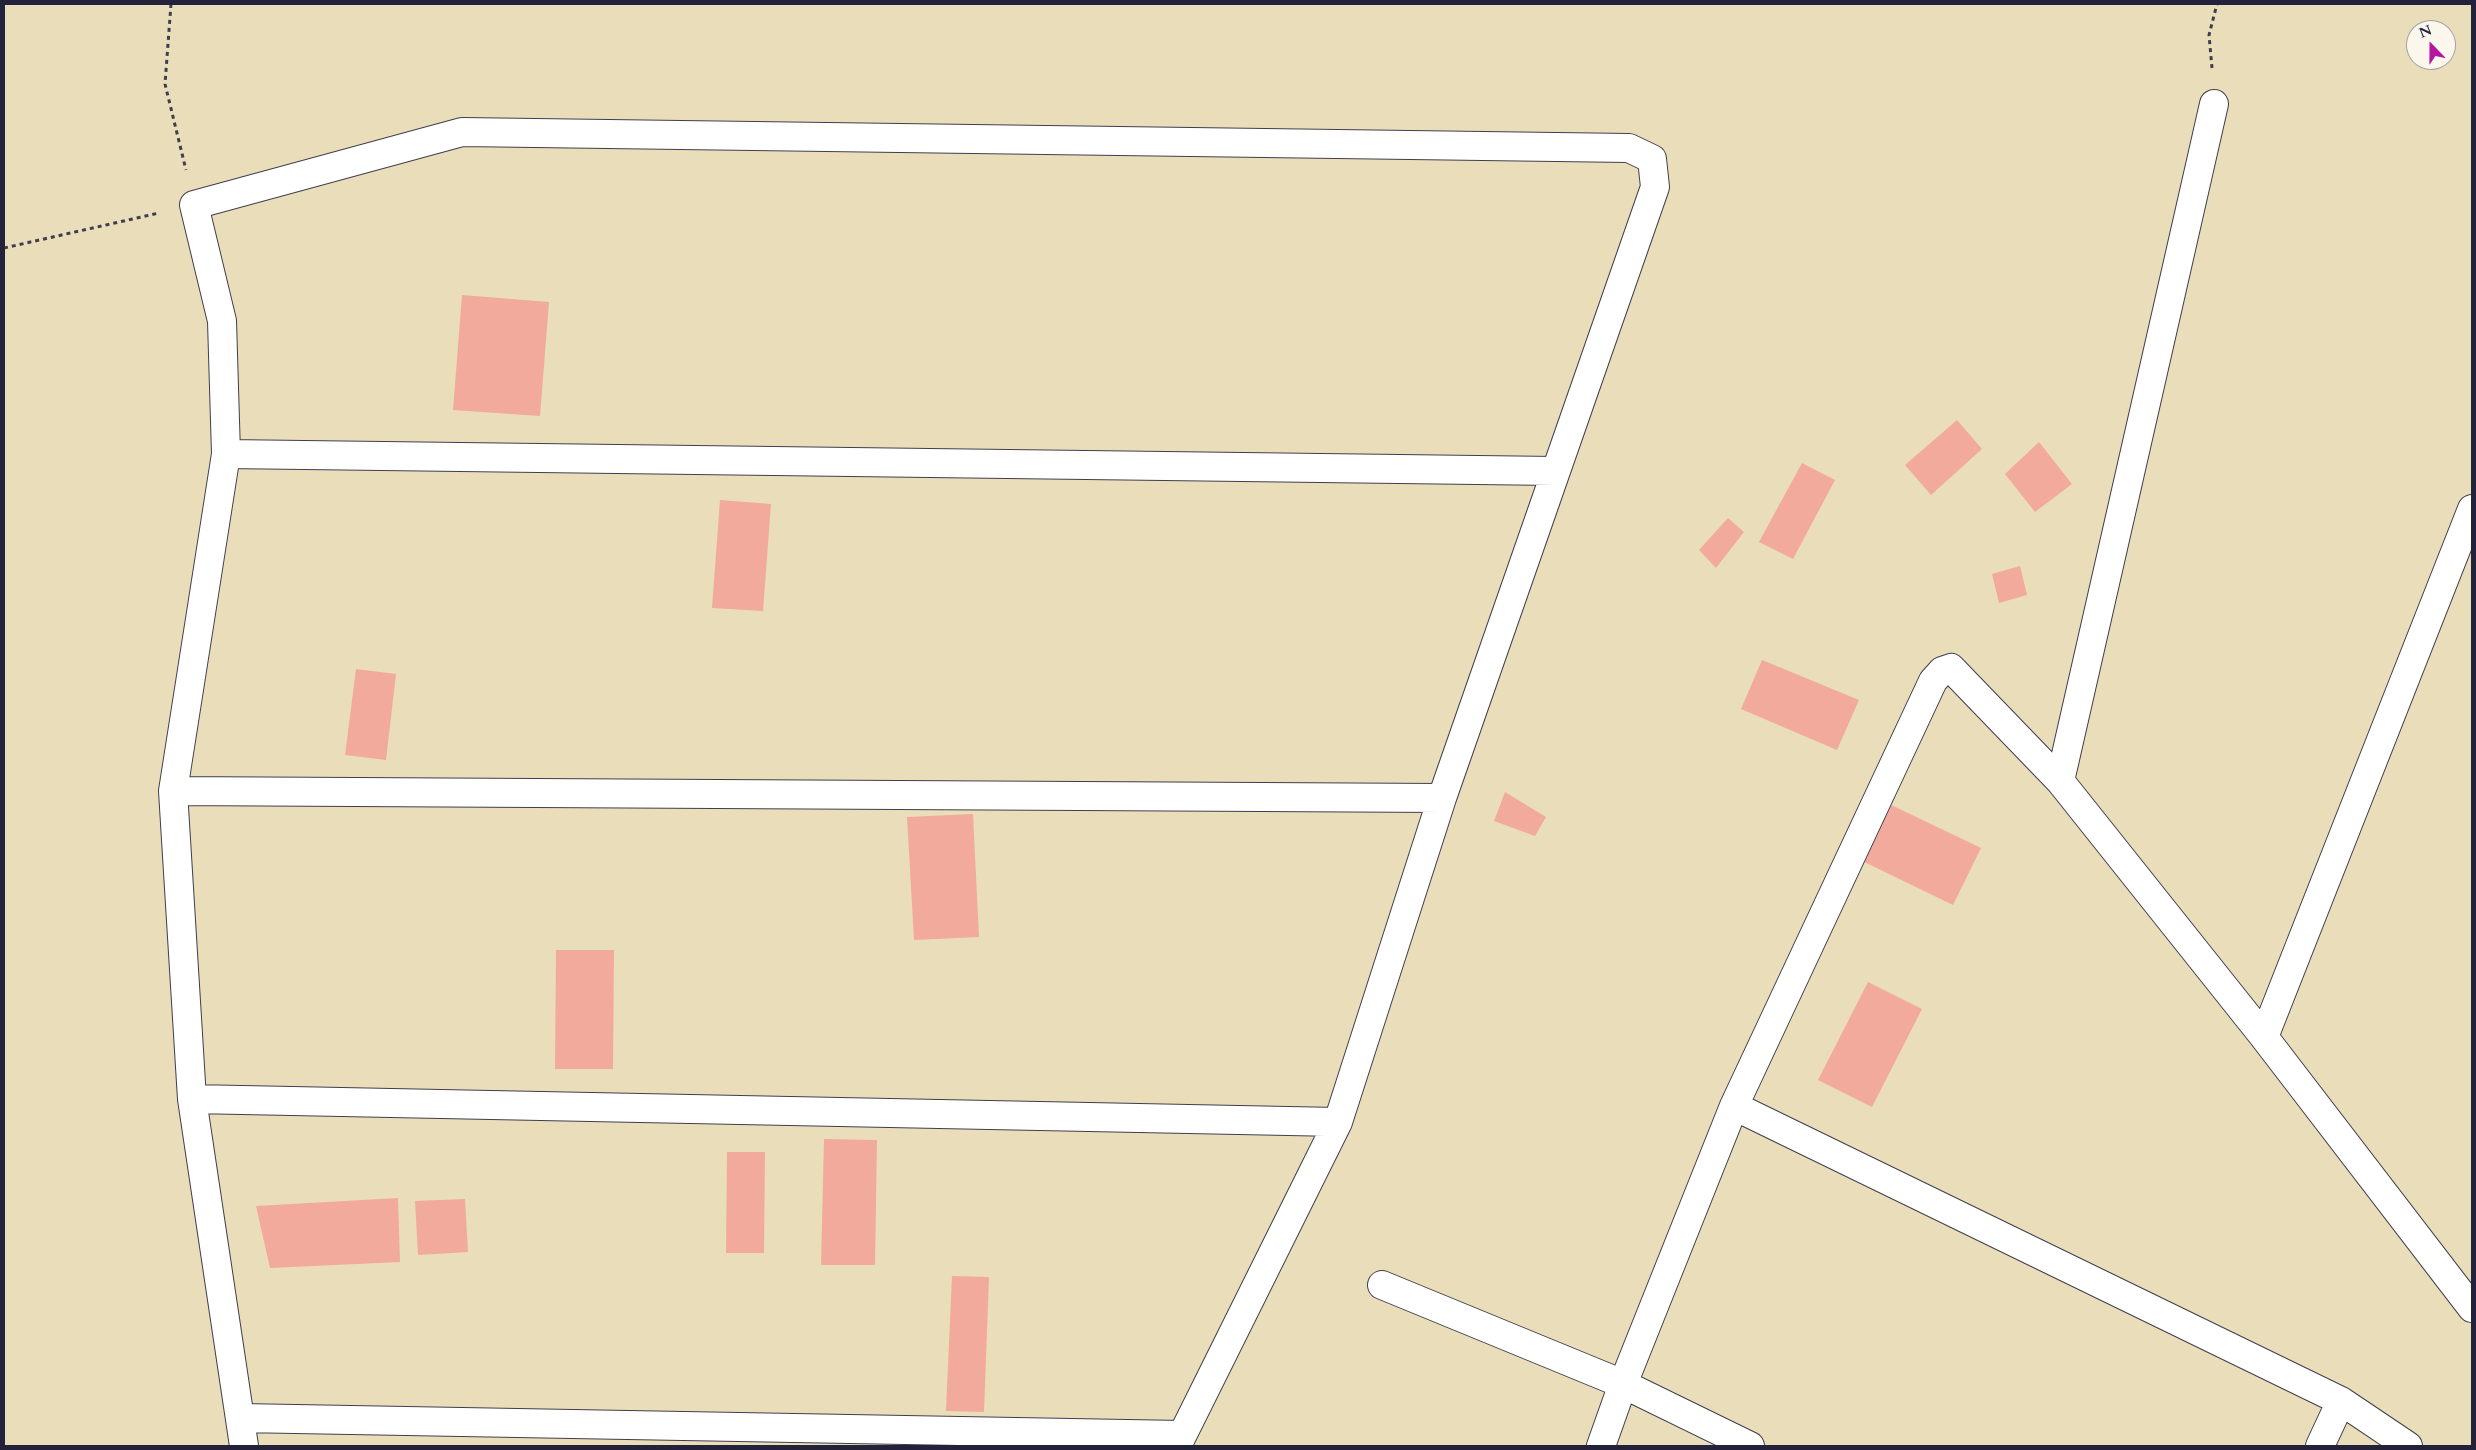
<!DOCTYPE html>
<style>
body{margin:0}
#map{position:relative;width:2476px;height:1450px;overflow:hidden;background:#e9deb9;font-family:Cardo,serif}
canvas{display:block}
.frame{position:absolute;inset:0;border:5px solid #22223b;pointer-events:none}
.north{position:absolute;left:2406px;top:20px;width:50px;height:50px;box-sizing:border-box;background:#fbf7ec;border:1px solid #a4a2a5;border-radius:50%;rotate:338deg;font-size:14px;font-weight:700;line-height:20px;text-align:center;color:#22223b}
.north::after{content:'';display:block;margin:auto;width:18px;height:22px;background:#b5179e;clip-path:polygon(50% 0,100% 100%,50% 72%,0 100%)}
</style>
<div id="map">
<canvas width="2476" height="1450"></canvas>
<div class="frame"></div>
<div class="north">N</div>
</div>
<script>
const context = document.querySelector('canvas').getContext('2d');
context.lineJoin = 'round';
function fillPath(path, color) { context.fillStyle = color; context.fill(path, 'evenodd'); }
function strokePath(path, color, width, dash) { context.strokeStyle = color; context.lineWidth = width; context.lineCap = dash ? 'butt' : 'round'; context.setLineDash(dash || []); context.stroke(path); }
fillPath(new Path2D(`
 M 462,295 L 549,302 L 540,416 L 453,410 Z
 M 1957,420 L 1982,449 L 1931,495 L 1905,465 Z
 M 2039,442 L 2072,484 L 2035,512 L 2005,474 Z
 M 1802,463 L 1835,480 L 1793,559 L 1759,542 Z
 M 720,500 L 771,504 L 763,611 L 712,608 Z
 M 1728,518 L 1744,532 L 1716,568 L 1699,550 Z
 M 2020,566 L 2027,595 L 1999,603 L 1992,574 Z
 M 1762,660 L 1859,700 L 1837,750 L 1741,709 Z
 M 356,669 L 396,674 L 386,760 L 345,755 Z
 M 1505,792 L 1546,817 L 1535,836 L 1494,821 Z
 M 1885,802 L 1981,848 L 1953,905 L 1858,859 Z
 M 973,814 L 979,937 L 914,940 L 907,817 Z
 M 556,950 L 614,950 L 613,1069 L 555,1069 Z
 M 1868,982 L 1922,1009 L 1872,1107 L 1818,1080 Z
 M 824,1139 L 877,1140 L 875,1265 L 821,1265 Z
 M 727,1152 L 765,1152 L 764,1253 L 726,1253 Z
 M 398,1198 L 400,1262 L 270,1268 L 256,1206 Z
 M 465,1199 L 468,1252 L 418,1255 L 415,1201 Z
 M 952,1276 L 989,1277 L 984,1412 L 946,1411 Z`), '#f1aa9c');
const minor = new Path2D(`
 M 226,454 L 1555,471
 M 2060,781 L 2214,104
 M 173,791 L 1442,798
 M 2264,1037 L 2472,509
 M 192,1099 L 1338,1122
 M 1734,1106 L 2341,1401 L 2408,1446
 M 1382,1285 L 1623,1384 L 1750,1446
 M 240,1418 L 1182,1435
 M 244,1446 L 192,1099 L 173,791 L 226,454 L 222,321 L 194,205 L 462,132 L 1629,148 L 1652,159 L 1655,187 L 1442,798 L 1338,1122 L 1177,1446
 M 1601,1446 L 1623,1384 L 1734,1106 L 1933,681 L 1942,671 L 1951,668 L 2060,781 L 2264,1037 L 2472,1308
 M 2320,1446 L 2341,1401`);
strokePath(minor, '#403e4e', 30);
strokePath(new Path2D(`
 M 171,4 L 165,84 L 186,170
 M 2212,68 L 2209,35 L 2217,4
 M 4,248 L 159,213`), '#403e4e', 3, [4, 4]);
strokePath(minor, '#fff', 28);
</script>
